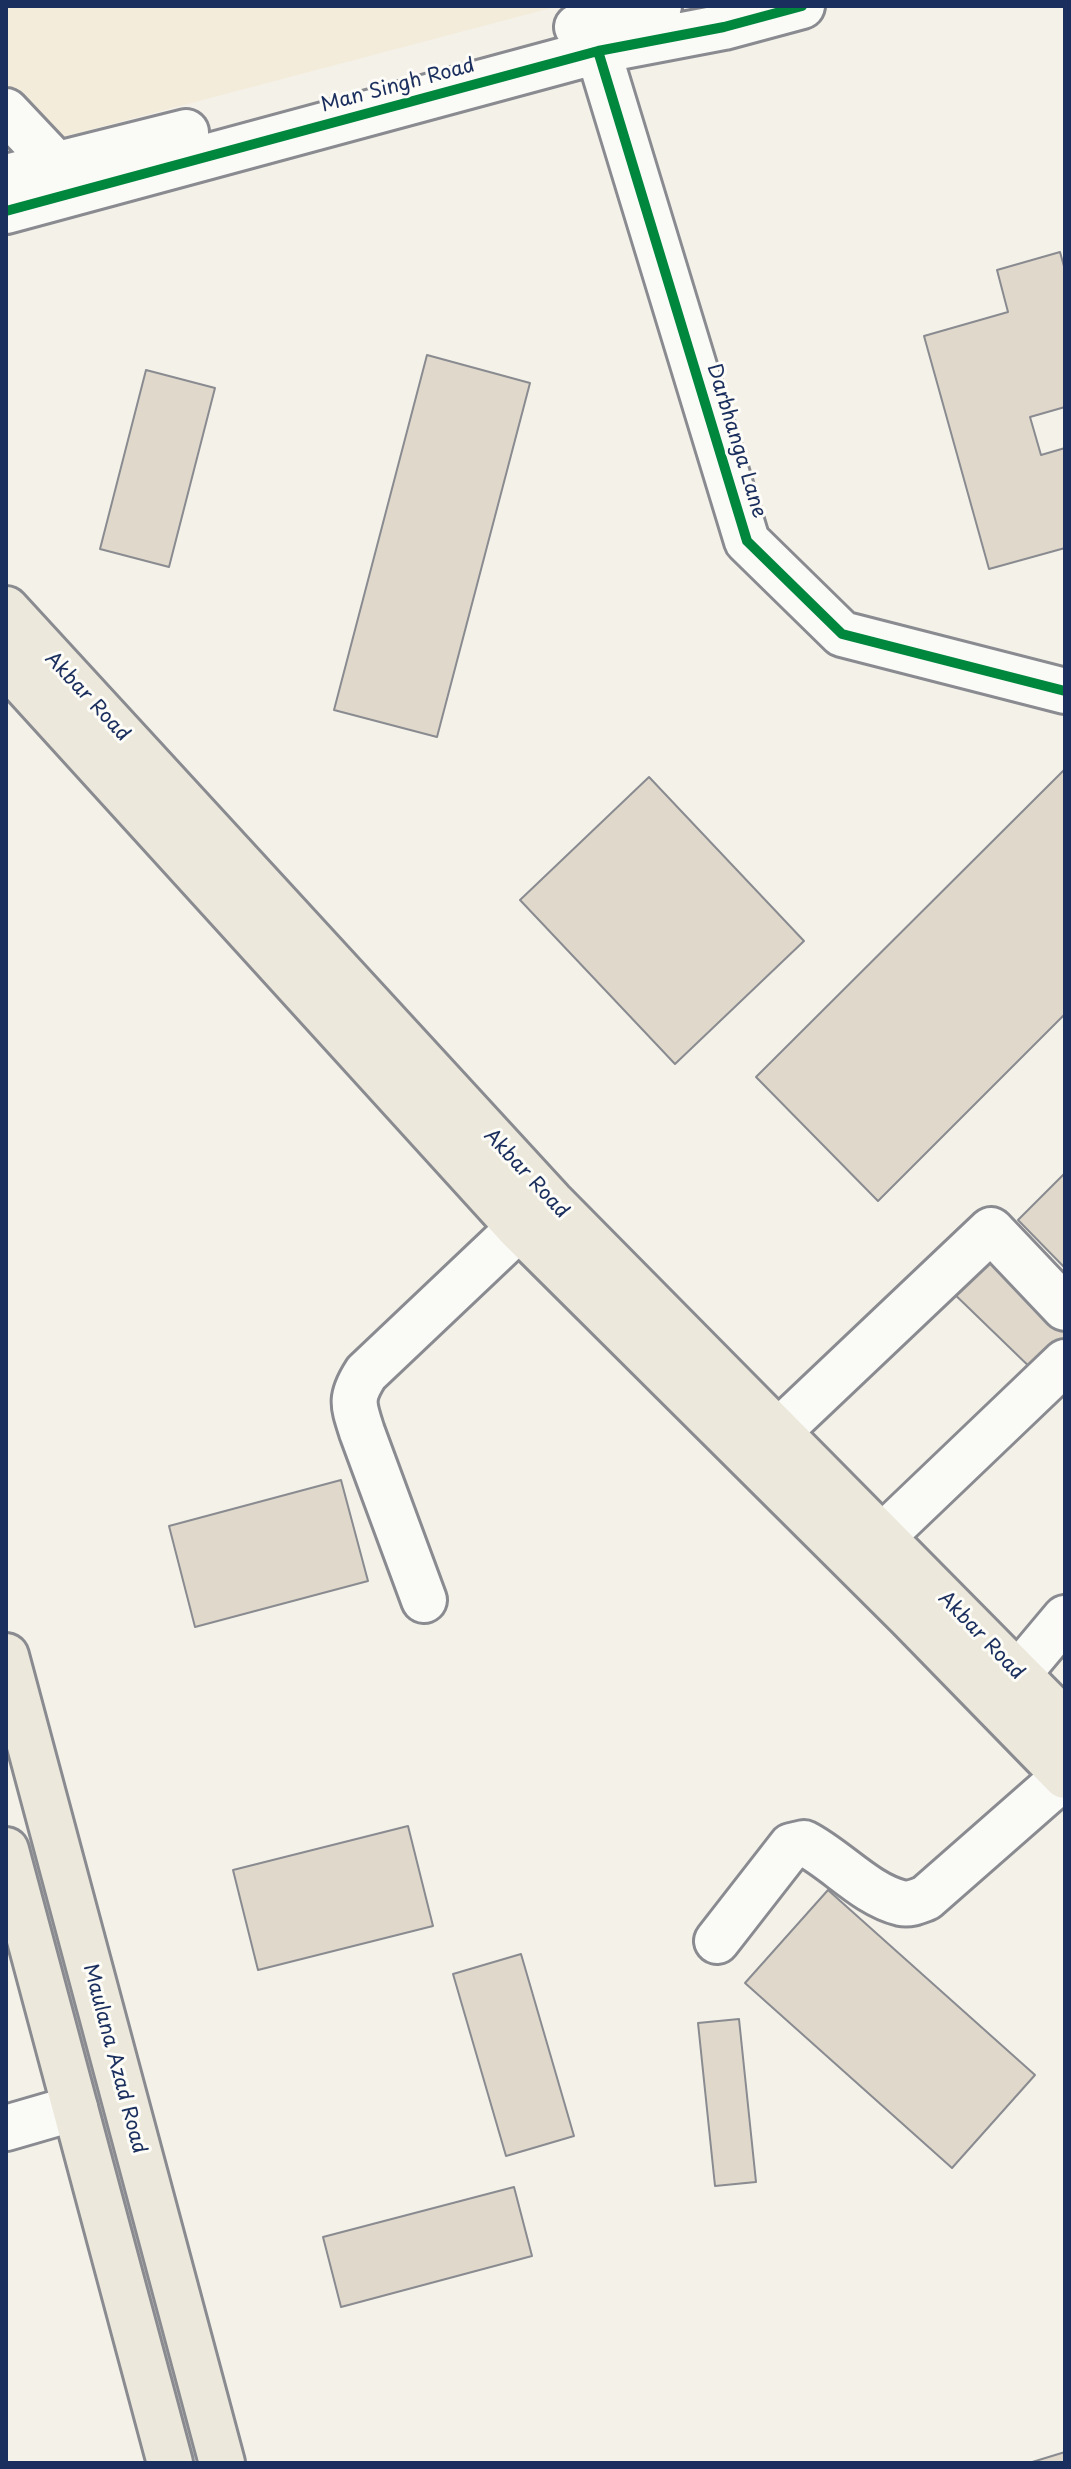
<!DOCTYPE html>
<style>
body{margin:0}
#map{position:relative;width:1071px;height:2469px;overflow:hidden;background:#f4f1e9;font-family:"Playpen Sans",sans-serif}
canvas{display:block}
.frame{position:absolute;inset:0;border:8px solid #1b2f5e;pointer-events:none}
</style>
<div id="map">
<canvas width="1071" height="2469"></canvas>
<div class="frame"></div>
</div>
<script>
const context = document.querySelector('canvas').getContext('2d');
context.lineJoin = 'round';
function fillPath(path, color) { context.fillStyle = color; context.fill(path, 'evenodd'); }
function strokePath(path, color, width, dash) { context.strokeStyle = color; context.lineWidth = width; context.lineCap = dash ? 'butt' : 'round'; context.setLineDash(dash || []); context.stroke(path); }
function label(font, color, halo, rows, align = 'center') {
  context.font = font + ' "Playpen Sans",sans-serif'; context.lineWidth = 6; context.setLineDash([]); context.textBaseline = 'middle'; context.strokeStyle = halo; context.fillStyle = color; for (const [text, x, y, turn = 0] of rows) {
    context.save(); context.translate(x, y); context.rotate((+turn || 0) * Math.PI / 180); context.textAlign = isNaN(turn) ? turn : align; if (halo) context.strokeText(text, 0, 0); context.fillText(text, 0, 0); context.restore();
  }
}
fillPath(new Path2D(`
 M 6,6 L 559,6 L 6,152 Z`), '#f3ecdb');
const building = new Path2D(`
 M 1060,252 L 1065,270 L 1065,407 L 1030,417 L 1041,455 L 1065,448 L 1065,548 L 989,569 L 924,336 L 1008,312 L 997,270 Z
 M 427,355 L 530,383 L 437,737 L 334,710 Z
 M 146,370 L 215,388 L 169,567 L 100,549 Z
 M 1065,769 L 1065,1014 L 878,1201 L 756,1077 Z
 M 649,777 L 804,941 L 675,1064 L 520,900 Z
 M 1065,1173 L 1065,1268 L 1018,1220 Z
 M 986,1244 L 1065,1320 L 1065,1349 L 1039,1376 L 946,1286 Z
 M 341,1480 L 368,1581 L 195,1627 L 169,1526 Z
 M 408,1826 L 433,1926 L 258,1970 L 233,1870 Z
 M 828,1890 L 1035,2075 L 952,2168 L 745,1983 Z
 M 521,1954 L 574,2136 L 506,2156 L 453,1974 Z
 M 739,2019 L 756,2182 L 715,2186 L 698,2023 Z
 M 514,2187 L 532,2256 L 341,2307 L 323,2237 Z
 M 1065,2452 L 1065,2463 L 1029,2463 Z`);
fillPath(building, '#dfd8cb');
strokePath(building, '#898b90', 2);
const minor = new Path2D(`
 M 577,27 L 659,6
 M 598,51 L 747,541 L 842,634 L 1065,691
 M 6,111 L 74,183
 M 6,177 L 186,132
 M 6,211 L 598,51 L 724,27 L 802,6
 M 778,1432 L 991,1230 L 1065,1308
 M 883,1536 L 1065,1362
 M 424,1600 L 362,1432 C 353,1404 350,1398 366,1373 L 519,1228 L 549,1204
 M 1018,1674 L 1065,1618
 M 717,1941 L 791,1846 L 804,1843 C 837,1860 865,1894 901,1903 C 910,1905 918,1901 926,1898 L 1065,1776
 M 6,2128 L 75,2108`);
const major = new Path2D(`
 M 6,609 L 551,1202 L 1065,1722
 M 6,664 L 519,1228 L 909,1616 L 1065,1776
 M 6,1656 L 222,2463
 M 6,1850 L 170,2463`);
strokePath(minor, '#898b90', 50);
strokePath(major, '#898b90', 50);
strokePath(minor, '#fafaf7', 44);
strokePath(major, '#ece8db', 44);
strokePath(new Path2D(`
 M 598,51 L 747,541 L 842,634 L 1065,691
 M 6,211 L 598,51 L 724,27 L 802,6`), '#00873e', 10);
label('20px', '#1b2f5e', '#fdfcf7', [
 ["Man Singh Road",398,86,-15],
 ["Darbhanga Lane",736,441,73],
 ["Akbar Road",87,697,47],
 ["Akbar Road",526,1174,47],
 ["Akbar Road",981,1636,46],
 ["Maulana Azad Road",114,2059,75]
]);
</script>
